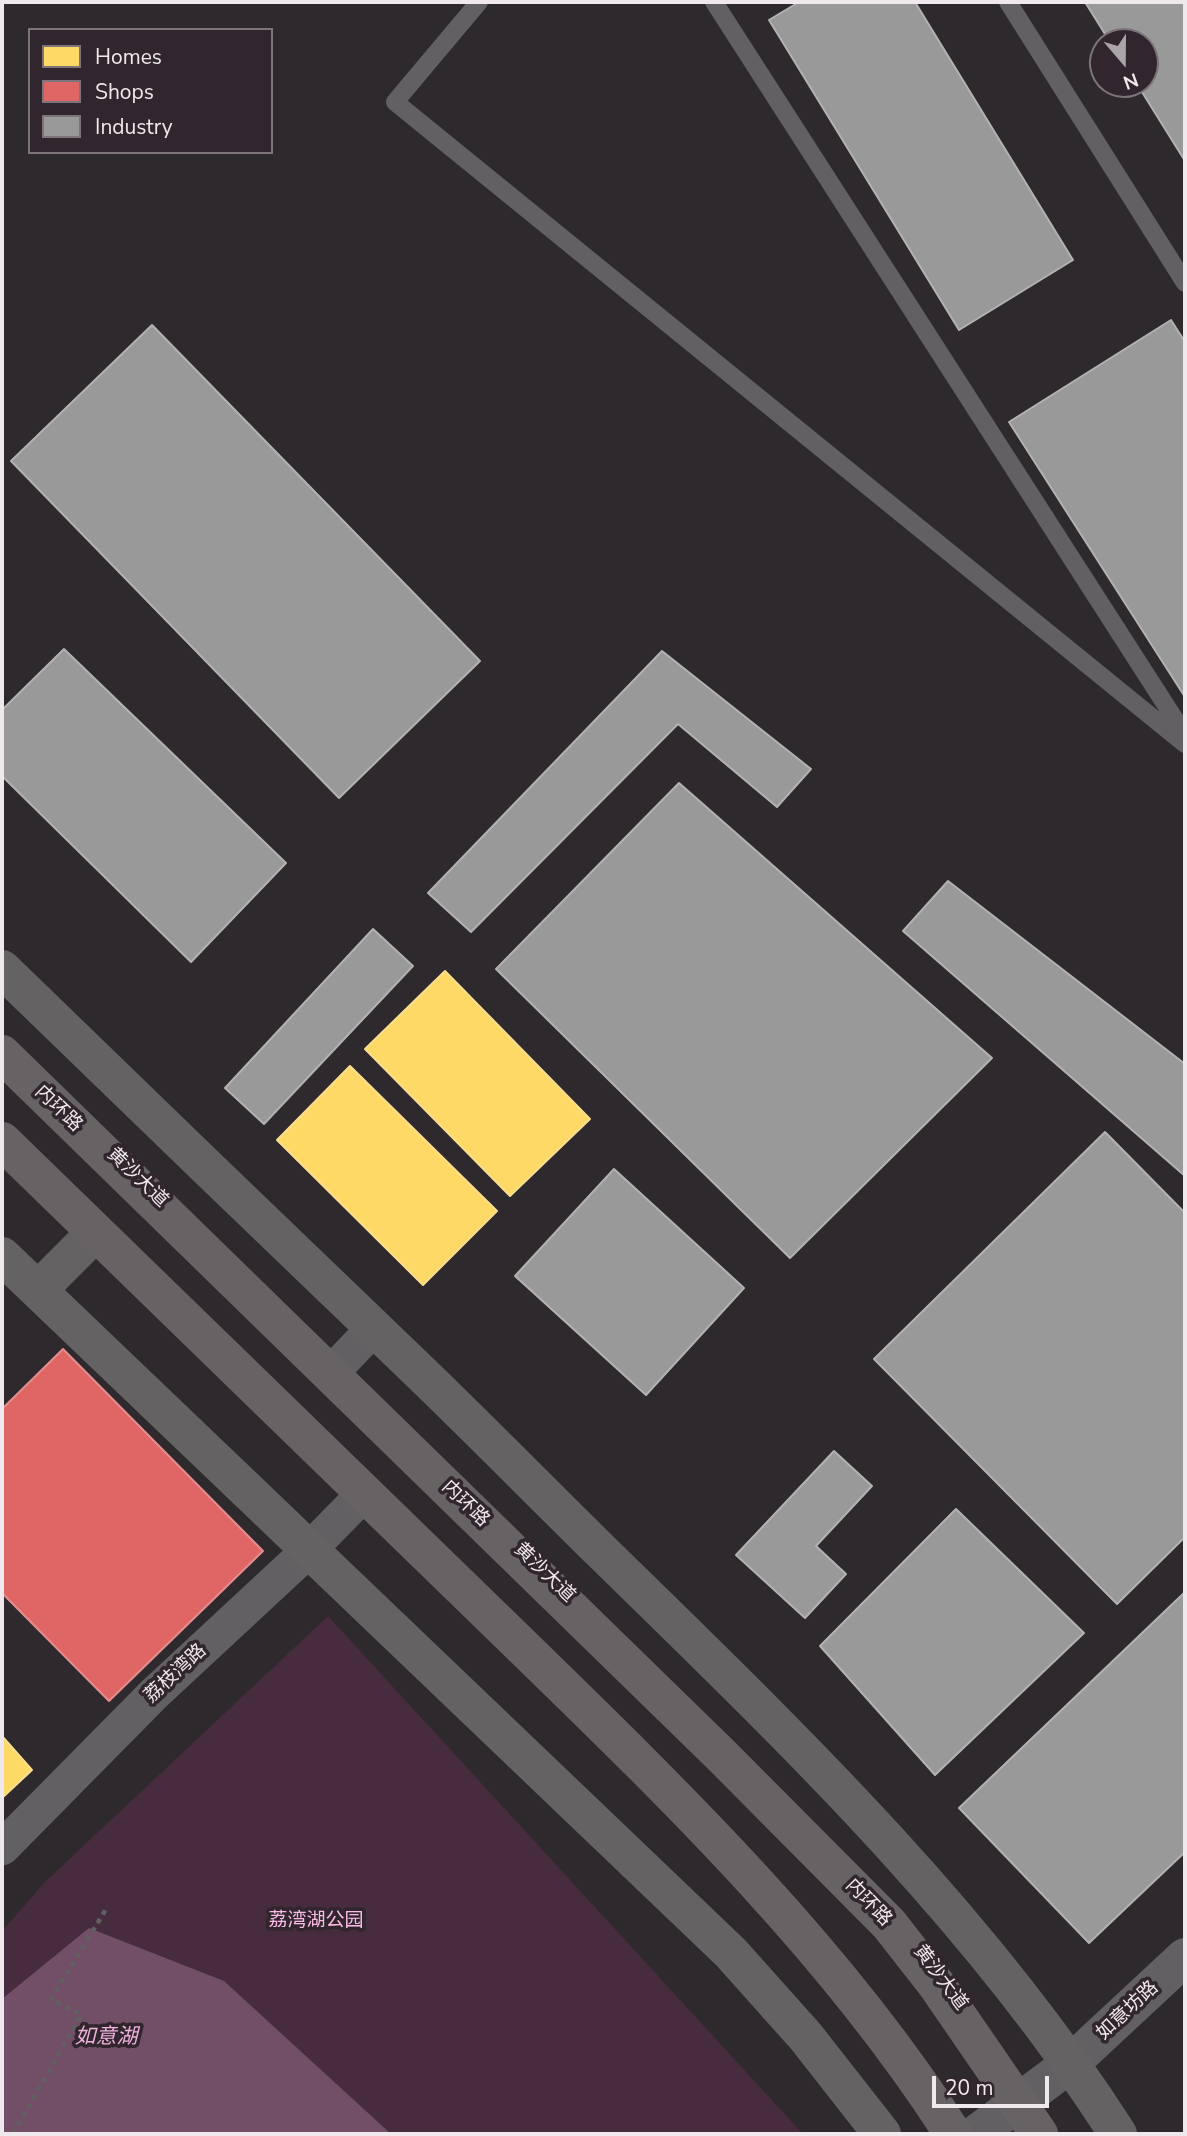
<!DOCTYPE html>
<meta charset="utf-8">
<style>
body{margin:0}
#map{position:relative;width:1187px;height:2136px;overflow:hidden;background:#2e292c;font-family:"Nunito Sans",sans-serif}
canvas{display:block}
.frame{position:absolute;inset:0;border:4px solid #efe8ed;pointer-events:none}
.legend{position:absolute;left:28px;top:28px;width:245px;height:126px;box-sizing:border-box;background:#31262d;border:2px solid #7d747a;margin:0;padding:9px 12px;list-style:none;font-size:21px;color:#efe8ed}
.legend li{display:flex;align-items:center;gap:14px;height:35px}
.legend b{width:35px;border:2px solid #7d747a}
.north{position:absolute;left:1089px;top:28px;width:70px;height:70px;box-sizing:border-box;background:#31262d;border:2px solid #7d747a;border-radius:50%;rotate:160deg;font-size:19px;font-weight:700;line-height:28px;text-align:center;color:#efe8ed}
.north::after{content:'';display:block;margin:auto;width:24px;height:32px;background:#aba5a9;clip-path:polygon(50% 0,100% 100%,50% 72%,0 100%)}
.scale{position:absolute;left:932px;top:2076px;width:117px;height:32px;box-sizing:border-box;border:4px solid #efe8ed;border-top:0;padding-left:9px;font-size:21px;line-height:24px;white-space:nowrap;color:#efe8ed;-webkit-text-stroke:5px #31262d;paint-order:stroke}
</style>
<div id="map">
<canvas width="1187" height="2136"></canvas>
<div class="frame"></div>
<ul class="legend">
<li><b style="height:19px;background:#ffd966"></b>Homes</li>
<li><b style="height:19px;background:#e06666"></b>Shops</li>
<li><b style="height:19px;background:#999"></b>Industry</li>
</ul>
<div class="north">N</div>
<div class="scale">20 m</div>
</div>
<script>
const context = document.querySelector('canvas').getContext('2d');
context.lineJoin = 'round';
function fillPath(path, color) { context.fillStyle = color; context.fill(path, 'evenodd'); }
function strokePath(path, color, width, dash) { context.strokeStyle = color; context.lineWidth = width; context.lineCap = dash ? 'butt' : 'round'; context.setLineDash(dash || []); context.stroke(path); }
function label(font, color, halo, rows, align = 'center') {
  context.font = font + ' "Nunito Sans","Noto Sans SC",sans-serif'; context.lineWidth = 7; context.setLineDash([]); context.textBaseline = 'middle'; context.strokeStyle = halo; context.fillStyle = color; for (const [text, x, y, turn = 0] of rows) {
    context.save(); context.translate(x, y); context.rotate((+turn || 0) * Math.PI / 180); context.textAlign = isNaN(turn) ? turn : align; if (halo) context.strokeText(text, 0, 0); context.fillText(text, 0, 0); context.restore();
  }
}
fillPath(new Path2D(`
 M 328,1616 L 803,2134 L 2,2134 L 2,1931 L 45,1882 Z`), '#462c3e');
fillPath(new Path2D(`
 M 89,1928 L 224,1981 L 391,2134 L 2,2134 L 2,1999 Z`), '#724f67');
const homes = new Path2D(`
 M 445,971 L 590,1119 L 510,1196 L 365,1049 Z
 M 350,1066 L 497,1211 L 423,1285 L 277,1140 Z
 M 2,1736 L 32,1770 L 2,1798 Z`);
fillPath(homes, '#ffd966');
strokePath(homes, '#fade8e', 2);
const shops = new Path2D(`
 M 63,1349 L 263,1551 L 109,1701 L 2,1593 L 2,1409 Z`);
fillPath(shops, '#e06666');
strokePath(shops, '#e48d8e', 2);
const industry = new Path2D(`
 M 799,2 L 915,2 L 1073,260 L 959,330 L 769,20 Z
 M 1085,2 L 1185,2 L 1185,161 L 1137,84 L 1145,84 L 1145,42 L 1110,42 Z
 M 1171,320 L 1185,342 L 1185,697 L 1009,422 Z
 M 152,325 L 480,661 L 339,798 L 11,461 Z
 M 64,649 L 286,863 L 191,962 L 2,776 L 2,710 Z
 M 662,651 L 811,769 L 777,807 L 678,724 L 471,932 L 428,893 Z
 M 679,783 L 992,1058 L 790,1258 L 496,969 Z
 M 948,881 L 1185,1064 L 1185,1176 L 903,931 Z
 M 373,929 L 413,966 L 264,1124 L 225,1088 Z
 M 1105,1132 L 1185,1213 L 1185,1537 L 1117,1604 L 874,1359 Z
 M 614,1169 L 744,1288 L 646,1395 L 515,1276 Z
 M 834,1451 L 872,1486 L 816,1546 L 846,1574 L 805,1618 L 736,1555 Z
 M 956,1509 L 1084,1633 L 935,1775 L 820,1646 Z
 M 1185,1592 L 1185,1852 L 1089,1943 L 959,1808 Z`);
fillPath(industry, '#999');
strokePath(industry, '#b3b1b2', 2);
strokePath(new Path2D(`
 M 13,2134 L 81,2015 L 51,1999 L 108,1906`), '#625f61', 4.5, [5, 5]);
strokePath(new Path2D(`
 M 479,2 L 395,102 L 1185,744
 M 714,2 L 1185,735
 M 1008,2 L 1185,283`), '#626062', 18);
strokePath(new Path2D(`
 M 334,1370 L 373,1329
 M 2,1848 L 154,1694 L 309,1550 L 354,1504`), '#626062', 35);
strokePath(new Path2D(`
 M 976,2134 L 1071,2063 L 1185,1957`), '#626062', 38);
strokePath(new Path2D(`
 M 2,969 C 142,1105 282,1240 423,1375 C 483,1433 542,1493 602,1552 C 787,1733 977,1914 1118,2134
 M 2,1256 L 731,1953 L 806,2037 L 882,2134
 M 38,1290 L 86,1242`), '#656263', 38);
strokePath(new Path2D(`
 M 2,1141 C 176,1312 354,1481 528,1652 C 681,1801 838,1954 953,2134`), '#676365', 38);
strokePath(new Path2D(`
 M 2,1054 L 722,1756 L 889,1924 L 936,1984 L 1039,2134`), '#676365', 38);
label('19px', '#efe8ed', '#31262d', [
 ["内环路",58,1109,44],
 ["黄沙大道",137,1178,44],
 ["内环路",465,1504,44],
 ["黄沙大道",544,1573,44],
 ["荔枝湾路",176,1674,-43],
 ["内环路",868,1903,46],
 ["黄沙大道",940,1978,53],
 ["如意坊路",1128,2011,-43]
]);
label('19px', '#fcbbe7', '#31262d', [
 ["荔湾湖公园",316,1921]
]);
label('italic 21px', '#f1b1dc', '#31262d', [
 ["如意湖",106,2038]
]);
</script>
